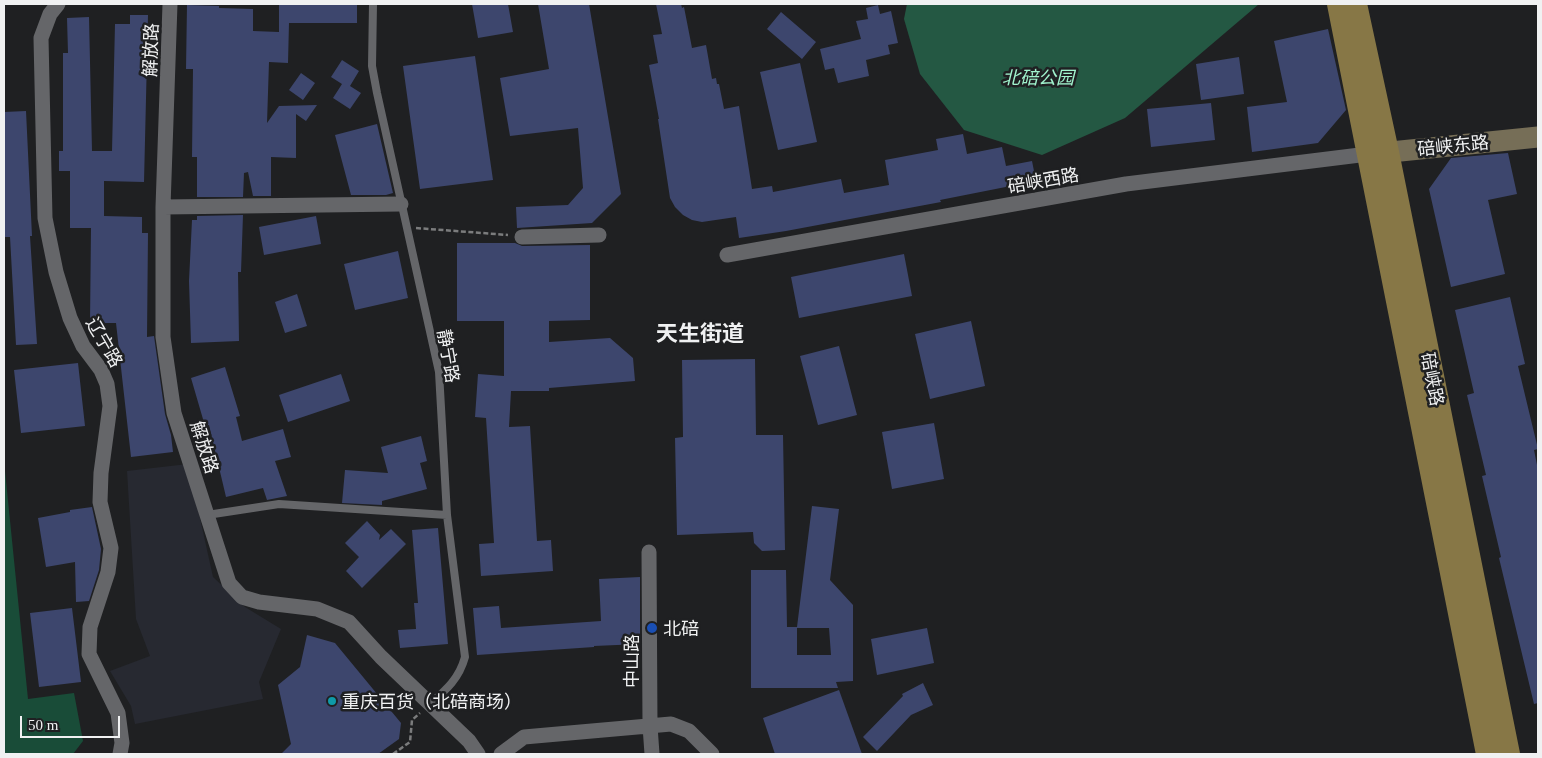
<!DOCTYPE html>
<meta charset="utf-8">
<style>
body{margin:0}
#map{position:relative;width:1542px;height:758px;overflow:hidden;background:#1f2022;font-family:Georgia,serif}
canvas{display:block}
.frame{position:absolute;inset:0;border:5px solid #f0f1f2;pointer-events:none}
.scale{position:absolute;left:20px;top:716px;width:100px;height:22px;box-sizing:border-box;border:2px solid #f0f1f2;border-top:0;padding-left:6px;font-size:15px;line-height:18px;white-space:nowrap;color:#f0f1f2;-webkit-text-stroke:4px #1f2022;paint-order:stroke}
</style>
<div id="map">
<canvas width="1542" height="758"></canvas>
<div class="frame"></div>
<div class="scale">50 m</div>
</div>
<script>
const context = document.querySelector('canvas').getContext('2d');
context.lineJoin = 'round';
function fillPath(path, color) { context.fillStyle = color; context.fill(path, 'evenodd'); }
function strokePath(path, color, width, dash) { context.strokeStyle = color; context.lineWidth = width; context.lineCap = dash ? 'butt' : 'round'; context.setLineDash(dash || []); context.stroke(path); }
function label(font, color, halo, rows, align = 'center') {
  context.font = font + ' Georgia,"Noto Sans SC",serif'; context.lineWidth = 5; context.setLineDash([]); context.textBaseline = 'middle'; context.strokeStyle = halo; context.fillStyle = color; for (const [text, x, y, turn = 0] of rows) {
    context.save(); context.translate(x, y); context.rotate((+turn || 0) * Math.PI / 180); context.textAlign = isNaN(turn) ? turn : align; if (halo) context.strokeText(text, 0, 0); context.fillText(text, 0, 0); context.restore();
  }
}
fillPath(new Path2D(`
 M 188,464 L 213,577 L 245,607 L 281,629 L 259,682 L 263,699 L 135,724 L 131,706 L 110,671 L 150,656 L 136,619 L 127,471 Z`), '#272931');
fillPath(new Path2D(`
 M 4,461 L 28,699 L 74,693 L 83,741 L 73,754 L 4,754 Z`), '#194c38');
fillPath(new Path2D(`
 M 907,4 L 1259,4 L 1125,118 L 1042,155 L 964,130 L 920,74 L 904,19 Z`), '#245843');
fillPath(new Path2D(`
 M 279,4 L 357,4 L 357,23 L 289,23 L 288,63 L 269,62 L 267,123 L 279,106 L 317,105 L 306,121 L 296,114 L 296,158 L 271,157 L 271,196 L 253,196 L 248,172 L 244,173 L 243,197 L 197,197 L 197,157 L 192,157 L 193,69 L 186,69 L 187,5 L 219,6 L 219,8 L 253,9 L 253,31 L 279,32 Z
 M 472,4 L 508,4 L 513,32 L 478,38 Z
 M 538,4 L 589,4 L 621,194 L 592,223 L 517,228 L 516,207 L 568,205 L 583,188 L 578,128 L 510,136 L 500,78 L 549,69 Z
 M 656,4 L 681,4 L 682,8 L 684,7 L 692,48 L 706,45 L 712,79 L 716,78 L 717,84 L 719,84 L 724,109 L 739,106 L 752,189 L 772,186 L 773,192 L 841,179 L 844,193 L 889,185 L 885,160 L 938,150 L 936,139 L 963,134 L 967,154 L 1002,147 L 1006,166 L 1032,161 L 1036,181 L 940,200 L 941,202 L 786,231 L 739,238 L 736,217 L 702,222 L 692,220 L 683,215 L 675,207 L 670,198 L 658,119 L 659,119 L 649,65 L 658,63 L 653,35 L 662,34 Z
 M 878,5 L 880,14 L 891,11 L 898,43 L 888,45 L 890,54 L 866,60 L 869,76 L 838,83 L 834,68 L 825,70 L 820,49 L 861,39 L 856,21 L 868,19 L 866,8 Z
 M 781,12 L 816,42 L 802,59 L 767,29 Z
 M 130,15 L 148,15 L 144,182 L 104,181 L 104,216 L 142,217 L 142,233 L 148,233 L 147,337 L 154,336 L 165,414 L 171,435 L 173,452 L 131,457 L 116,323 L 90,323 L 91,228 L 70,228 L 70,171 L 59,171 L 59,151 L 63,151 L 63,53 L 68,53 L 67,18 L 89,17 L 92,151 L 112,151 L 115,24 L 130,24 Z
 M 1328,29 L 1346,110 L 1318,143 L 1252,152 L 1247,107 L 1287,102 L 1274,41 Z
 M 475,56 L 493,180 L 420,189 L 403,66 Z
 M 1239,57 L 1244,94 L 1201,100 L 1196,64 Z
 M 342,60 L 359,71 L 350,86 L 361,93 L 350,109 L 333,98 L 342,84 L 331,77 Z
 M 800,63 L 817,142 L 778,150 L 760,72 Z
 M 301,73 L 315,83 L 303,100 L 289,90 Z
 M 1211,103 L 1215,140 L 1151,147 L 1147,109 Z
 M 26,111 L 32,236 L 30,236 L 37,344 L 16,345 L 10,237 L 4,237 L 4,112 Z
 M 377,124 L 393,193 L 386,195 L 351,195 L 335,135 Z
 M 1508,153 L 1517,194 L 1488,200 L 1505,274 L 1451,287 L 1429,189 L 1451,158 Z
 M 243,215 L 241,272 L 238,272 L 239,341 L 191,343 L 189,281 L 192,220 L 197,220 L 197,216 Z
 M 316,216 L 321,244 L 264,255 L 259,227 Z
 M 457,243 L 515,243 L 522,246 L 590,245 L 590,320 L 549,321 L 549,342 L 610,338 L 633,358 L 635,381 L 549,388 L 549,391 L 511,391 L 509,427 L 530,426 L 537,541 L 551,540 L 553,571 L 481,576 L 479,544 L 494,543 L 486,418 L 475,417 L 478,374 L 504,376 L 504,321 L 457,321 Z
 M 398,251 L 408,298 L 355,310 L 344,264 Z
 M 904,254 L 912,296 L 799,318 L 791,277 Z
 M 297,294 L 307,326 L 285,333 L 275,302 Z
 M 1510,297 L 1525,364 L 1518,366 L 1538,449 L 1534,450 L 1538,470 L 1538,703 L 1534,704 L 1499,558 L 1501,557 L 1482,476 L 1486,475 L 1467,395 L 1474,393 L 1455,310 Z
 M 971,321 L 985,386 L 930,399 L 915,334 Z
 M 839,346 L 857,415 L 818,425 L 800,356 Z
 M 755,359 L 756,435 L 783,435 L 785,550 L 762,551 L 754,543 L 753,532 L 677,535 L 675,438 L 683,437 L 682,360 Z
 M 78,363 L 85,426 L 21,433 L 14,370 Z
 M 225,367 L 240,416 L 236,417 L 242,441 L 283,429 L 291,457 L 275,461 L 287,496 L 267,500 L 263,488 L 226,497 L 209,425 L 205,426 L 191,378 Z
 M 341,374 L 350,401 L 288,422 L 279,395 Z
 M 934,423 L 944,479 L 892,489 L 882,432 Z
 M 421,436 L 427,461 L 420,463 L 427,489 L 382,501 L 382,505 L 342,503 L 345,470 L 388,473 L 381,447 Z
 M 812,506 L 839,509 L 830,580 L 853,605 L 853,681 L 836,682 L 838,688 L 751,688 L 751,570 L 786,570 L 787,627 L 797,627 ZM 797,628 L 829,628 L 831,655 L 797,655 Z
 M 92,507 L 101,549 L 99,570 L 89,601 L 76,602 L 75,562 L 46,567 L 38,518 L 70,512 L 70,510 Z
 M 367,521 L 380,535 L 379,540 L 391,529 L 406,544 L 362,588 L 346,571 L 359,557 L 345,543 Z
 M 438,528 L 448,644 L 400,648 L 398,630 L 416,629 L 414,603 L 418,603 L 412,530 Z
 M 640,577 L 640,644 L 594,646 L 594,647 L 477,655 L 473,608 L 499,606 L 501,628 L 601,621 L 599,579 Z
 M 72,608 L 81,682 L 39,687 L 30,613 Z
 M 927,628 L 934,663 L 877,675 L 871,639 Z
 M 307,635 L 335,643 L 401,723 L 399,739 L 378,754 L 281,754 L 291,744 L 278,685 L 300,667 Z
 M 923,683 L 933,705 L 911,715 L 877,751 L 863,737 L 903,696 L 902,694 Z
 M 839,690 L 862,754 L 775,754 L 763,718 Z`), '#3d466d');
strokePath(new Path2D(`
 M 416,228 L 508,235
 M 393,754 L 410,742 L 412,720 L 420,713`), '#7b7c7d', 2.5, [5, 2.5]);
strokePath(new Path2D(`
 M 373,4 L 372,66 L 377,93 L 439,372 L 447,515 L 465,657 C 459,679 446,690 430,704
 M 207,515 L 279,504 L 447,515`), '#656669', 8);
strokePath(new Path2D(`
 M 58,4 L 50,14 L 41,38 L 45,218 L 56,272 L 70,318 L 83,346 L 101,370 L 107,384 L 110,406 L 101,473 L 100,502 L 111,548 L 108,572 L 90,627 L 89,654 L 118,713 L 122,743 L 120,754
 M 170,4 L 163,207 L 163,337 L 174,413 L 229,583 L 242,597 L 259,602 L 317,609 L 349,622 L 381,657 L 469,741 L 478,754
 M 163,207 L 401,204
 M 522,237 L 599,235
 M 727,255 L 1126,184 L 1368,154
 M 649,552 L 650,726 L 652,754
 M 501,754 L 524,737 L 671,724 L 689,731 L 712,754`), '#656669', 15);
strokePath(new Path2D(`
 M 1371,154 L 1538,137`), '#766e57', 21);
strokePath(new Path2D(`
 M 1339,4 L 1488,754
 M 1355,4 L 1387,152 L 1508,754`), '#877746', 24);
for (const [x, y, r, color] of [
 [652,628,6,"#1a4fb4"],
 [332,701,5,"#0f9aa8"]
]) { const dot = new Path2D(); dot.arc(x, y, r, 0, 2 * Math.PI); context.fillStyle = color; context.fill(dot); strokePath(dot, '#1f2022', 2); }
label('18px', '#f0f1f2', '#1f2022', [
 ["解放路",150,50,-88],
 ["碚峡东路",1453,145,-6],
 ["碚峡西路",1043,180,-10],
 ["辽宁路",105,342,60],
 ["静宁路",449,356,80],
 ["碚峡路",1433,379,79],
 ["解放路",205,447,72],
 ["中山路",631,661,-90]
]);
label('italic 18px', '#a1f4ce', '#1f2022', [
 ["北碚公园",1038,77]
]);
label('18px', '#f0f1f2', '#1f2022', [
 ["北碚",663,628],
 ["重庆百货（北碚商场）",342,701]
], 'left');
label('bold 22px', '#f0f1f2', '#1f2022', [
 ["天生街道",700,333]
]);
</script>
